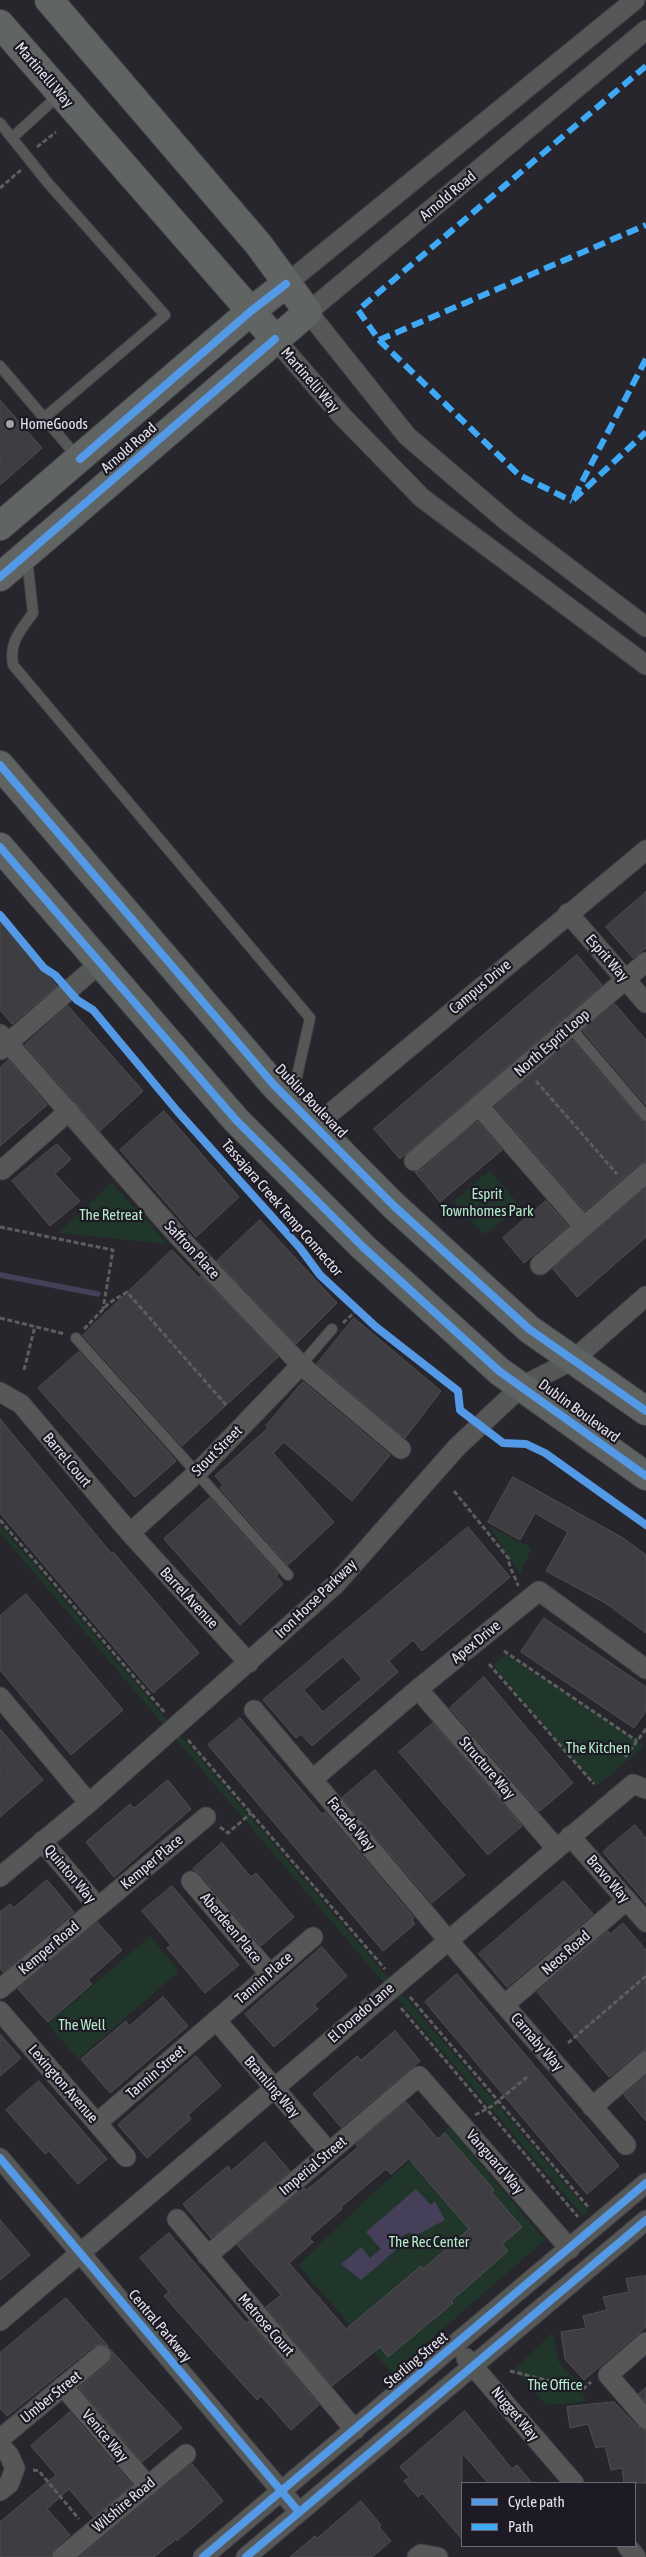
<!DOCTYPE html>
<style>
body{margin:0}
#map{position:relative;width:646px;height:2557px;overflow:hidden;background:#27262c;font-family:"Asap Condensed",sans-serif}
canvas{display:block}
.legend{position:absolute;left:461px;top:2482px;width:175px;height:65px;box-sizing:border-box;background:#1d1a25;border:1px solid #6d6a74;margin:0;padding:6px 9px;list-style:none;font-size:15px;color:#e4e2ea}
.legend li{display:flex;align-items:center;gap:10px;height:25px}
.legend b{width:25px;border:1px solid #6d6a74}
</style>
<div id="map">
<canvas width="646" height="2557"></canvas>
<ul class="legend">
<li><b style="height:6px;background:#5399e6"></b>Cycle path</li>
<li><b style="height:6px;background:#3fa9f5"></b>Path</li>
</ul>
</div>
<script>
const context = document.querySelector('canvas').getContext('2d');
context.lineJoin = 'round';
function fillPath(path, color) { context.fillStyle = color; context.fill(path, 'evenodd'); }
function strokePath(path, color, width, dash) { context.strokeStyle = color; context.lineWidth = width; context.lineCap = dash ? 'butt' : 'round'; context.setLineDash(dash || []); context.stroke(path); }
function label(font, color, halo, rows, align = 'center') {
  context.font = font + ' "Asap Condensed",sans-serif'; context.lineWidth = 4.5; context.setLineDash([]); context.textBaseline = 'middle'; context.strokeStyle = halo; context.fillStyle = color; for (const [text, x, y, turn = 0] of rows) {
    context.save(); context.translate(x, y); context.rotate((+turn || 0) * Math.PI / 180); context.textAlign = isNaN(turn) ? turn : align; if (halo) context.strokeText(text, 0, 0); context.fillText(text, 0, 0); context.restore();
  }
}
fillPath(new Path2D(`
 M 490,1170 L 520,1206 L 485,1235 L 453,1202 Z
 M 112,1183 L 168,1244 L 58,1233 Z
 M 0,1525 L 589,2212 L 583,2216 L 0,1533 Z
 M 489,1526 L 532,1548 L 520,1574 Z
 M 506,1654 L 644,1746 L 597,1786 L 493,1665 Z
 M 150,1936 L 179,1971 L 78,2059 L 48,2024 Z
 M 449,2127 L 545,2240 L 392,2373 L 298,2265 L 373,2193 Z
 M 553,2332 L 558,2361 L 579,2384 L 586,2402 L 546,2405 L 515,2369 Z`), '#20362a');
fillPath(new Path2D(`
 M 416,2189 L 431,2205 L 435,2201 L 445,2220 L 413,2237 L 410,2232 L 393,2241 L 398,2248 L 361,2280 L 341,2264 L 361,2247 L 370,2258 L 381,2249 L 366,2232 Z`), '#463f5a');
strokePath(new Path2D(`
 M 0,1275 L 98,1294`), '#463f5a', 5.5);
const building = new Path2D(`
 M 0,400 L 42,448 L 0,485 Z
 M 646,892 L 646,948 L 633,958 L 606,927 Z
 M 0,919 L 57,986 L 12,1024 L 0,1010 Z
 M 577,955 L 602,985 L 400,1159 L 374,1129 Z
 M 615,1004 L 646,1040 L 646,1105 L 583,1031 Z
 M 68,1006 L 143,1091 L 100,1131 L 25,1045 Z
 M 572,1040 L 641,1120 L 646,1123 L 646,1162 L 639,1164 L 585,1211 L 495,1107 Z
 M 8,1060 L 47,1105 L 0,1146 L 0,1068 Z
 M 164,1111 L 239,1197 L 196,1237 L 120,1150 Z
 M 477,1121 L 502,1150 L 440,1202 L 415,1172 L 421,1170 Z
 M 57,1144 L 71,1159 L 55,1174 L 80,1201 L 50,1226 L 12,1181 Z
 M 646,1188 L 646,1237 L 577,1297 L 553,1269 Z
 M 546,1201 L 568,1226 L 524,1263 L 503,1238 Z
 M 260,1220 L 337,1303 L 296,1344 L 217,1261 Z
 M 172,1250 L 199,1278 L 201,1276 L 278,1357 L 182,1446 L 83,1335 Z
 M 354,1318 L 441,1391 L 405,1438 L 317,1364 Z
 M 79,1352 L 176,1461 L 135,1497 L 38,1388 Z
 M 303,1382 L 390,1455 L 352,1501 L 284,1442 L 273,1453 L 334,1522 L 288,1565 L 220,1488 L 223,1485 L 215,1476 L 268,1428 L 266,1426 Z
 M 0,1419 L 111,1553 L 113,1552 L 199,1653 L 153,1693 L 0,1513 Z
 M 513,1477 L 623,1538 L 646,1555 L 646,1633 L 607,1604 L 546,1571 L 568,1532 L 535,1513 L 520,1540 L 488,1522 Z
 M 210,1498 L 278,1574 L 276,1576 L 283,1584 L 240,1625 L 164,1539 Z
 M 468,1527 L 510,1577 L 422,1651 L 413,1640 L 389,1661 L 398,1672 L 312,1746 L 301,1734 L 296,1738 L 263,1700 ZM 343,1657 L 362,1679 L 323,1712 L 304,1690 Z
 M 26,1594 L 123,1710 L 71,1755 L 0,1670 L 0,1616 Z
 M 544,1618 L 646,1687 L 646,1711 L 634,1728 L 521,1652 Z
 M 484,1677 L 573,1783 L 541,1810 L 539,1811 L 450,1708 Z
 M 240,1718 L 322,1814 L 325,1812 L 414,1918 L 412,1920 L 415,1924 L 383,1951 L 208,1745 Z
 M 433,1723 L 522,1826 L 488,1855 L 399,1752 Z
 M 0,1729 L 43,1780 L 0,1817 Z
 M 375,1770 L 465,1875 L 432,1903 L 342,1798 Z
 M 168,1780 L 191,1809 L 114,1877 L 86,1842 L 130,1804 L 134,1808 Z
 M 635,1825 L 646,1838 L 646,1903 L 603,1852 Z
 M 222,1843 L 251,1877 L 256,1873 L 294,1917 L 261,1946 L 200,1874 L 193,1869 Z
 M 47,1880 L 74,1912 L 3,1972 L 0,1968 L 0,1912 L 10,1904 L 13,1908 Z
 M 564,1881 L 593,1914 L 507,1987 L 479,1954 Z
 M 172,1886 L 239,1965 L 205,1993 L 167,1948 L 171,1945 L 142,1911 Z
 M 97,1922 L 122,1950 L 88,1980 L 92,1984 L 48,2022 L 18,1989 Z
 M 623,1923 L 646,1950 L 646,2050 L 639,2052 L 609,2077 L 537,1992 L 608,1931 L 610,1934 Z
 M 322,1947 L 347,1976 L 314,2005 L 318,2009 L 274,2047 L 245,2014 Z
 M 457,1974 L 619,2166 L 587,2194 L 425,2002 Z
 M 163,1997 L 188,2026 L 110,2093 L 81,2059 L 126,2021 L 129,2026 Z
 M 395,2031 L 420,2061 L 341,2127 L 313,2094 L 357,2056 L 361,2060 Z
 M 0,2034 L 21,2058 L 0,2076 Z
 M 196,2056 L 221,2086 L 188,2115 L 191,2119 L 147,2158 L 118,2125 Z
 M 646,2076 L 646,2121 L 624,2095 Z
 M 39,2081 L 107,2159 L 78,2184 L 49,2151 L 45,2154 L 6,2110 Z
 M 406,2102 L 438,2139 L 445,2133 L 494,2190 L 492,2193 L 522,2227 L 502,2244 L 508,2251 L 451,2301 L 453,2303 L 388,2357 L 380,2347 L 332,2386 L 266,2307 L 281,2295 L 237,2245 L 304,2188 L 306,2190 L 318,2181 L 358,2147 L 356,2144 ZM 409,2159 L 469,2229 L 423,2269 L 421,2266 L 346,2329 L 289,2263 L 313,2242 L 309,2238 L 342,2209 L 341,2207 L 386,2169 L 391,2174 Z
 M 265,2142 L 290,2171 L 211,2238 L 183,2204 L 228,2166 L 231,2171 Z
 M 0,2220 L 30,2255 L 0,2280 Z
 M 169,2233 L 246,2323 L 249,2321 L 319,2405 L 291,2430 L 261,2396 L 257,2400 L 203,2340 L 164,2296 L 169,2292 L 140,2258 Z
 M 646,2276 L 646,2327 L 584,2380 L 565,2359 L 561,2332 L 586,2328 L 583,2316 L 607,2310 L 603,2297 L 629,2292 L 626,2279 Z
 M 66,2298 L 109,2347 L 100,2344 L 94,2346 L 7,2416 L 0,2408 L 0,2353 Z
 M 110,2349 L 182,2428 L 142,2462 L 79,2388 L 109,2363 L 112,2358 Z
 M 646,2388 L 646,2402 L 639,2394 Z
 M 614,2402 L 638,2427 L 646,2430 L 646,2483 L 624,2483 L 622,2468 L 611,2470 L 605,2446 L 596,2448 L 588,2424 L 570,2428 L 567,2407 Z
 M 465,2411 L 512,2469 L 517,2465 L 532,2483 L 488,2483 L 462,2453 L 462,2539 L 422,2493 L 418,2497 L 404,2481 L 409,2477 L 400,2467 Z
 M 70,2412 L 132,2485 L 93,2517 L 69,2489 L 47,2509 L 70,2535 L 54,2549 L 51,2557 L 0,2557 L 0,2522 L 56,2475 L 31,2446 Z
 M 192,2464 L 223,2501 L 177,2541 L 176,2539 L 154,2557 L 80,2557 Z
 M 361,2501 L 381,2525 L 379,2527 L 391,2541 L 372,2557 L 290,2557 L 315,2536 L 317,2538 Z`);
fillPath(building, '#3e3d42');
strokePath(building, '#504f54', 1);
const lane = new Path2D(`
 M 0,123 L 48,183 L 165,315 L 44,418
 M 13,137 L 60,94
 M 0,366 L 79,459
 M 27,558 L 33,613 C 20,631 9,642 13,665 L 310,1018 L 292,1098
 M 570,1027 L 646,1116
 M 76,1338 L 288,1575
 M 301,1365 L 332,1329`);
const street = new Path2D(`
 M 646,30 L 308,312 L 407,436 L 509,523 L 646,627
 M 286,284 L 635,0
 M 275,339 L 343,417 L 422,498 L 646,665
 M 568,913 L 646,1003
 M 0,1034 L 178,1236 L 301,1365 L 401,1449
 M 0,1050 L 100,963
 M 479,1106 L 584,1227
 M 315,1126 L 646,850
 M 414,1161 L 646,962
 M 2,1170 L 69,1111
 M 540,1265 L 646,1173
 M 0,1392 L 21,1404 L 130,1533 L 249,1663
 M 130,1533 L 199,1471 L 301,1365
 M 418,1689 L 556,1848
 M 0,1697 L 89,1803
 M 254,1710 L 447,1939 L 626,2145
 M 313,1779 L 418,1689 L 539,1591 L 646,1669
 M 570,1836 L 646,1922
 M 42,1841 L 98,1907
 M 0,1877 L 89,1803 L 335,1585 L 457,1447 L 522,1386 L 573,1360 L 646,1296
 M 191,1881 L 270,1974
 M 0,1989 L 206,1817
 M 504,2005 L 627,1900
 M 0,2011 L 126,2157
 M 216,2020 L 329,2152
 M 592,2107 L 646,2061
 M 97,2123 L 313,1937
 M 0,2158 L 299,2512
 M 177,2219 L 355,2430
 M 207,2256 L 419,2076 L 570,2249
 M 0,2321 L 633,1784 L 646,1789
 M 646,2342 L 608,2375 L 646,2419
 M 466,2358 L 574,2483
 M 63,2386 L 148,2486
 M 0,2439 L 101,2355
 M 0,2445 L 9,2455 L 15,2468 L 9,2484 L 0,2491
 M 627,2546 L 636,2557
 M 62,2557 L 186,2454
 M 203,2557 L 646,2183
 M 246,2557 L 646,2220
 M 417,2557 L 421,2554 L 438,2557`);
const secondary = new Path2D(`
 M 0,24 L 275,339
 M 0,526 L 251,311 L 286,284
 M 0,577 L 308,312 L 259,245 L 49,0`);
const primary = new Path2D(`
 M 0,765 L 274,1085 L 393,1205 L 529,1329 L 646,1411
 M 0,847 L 236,1120 L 363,1247 L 499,1371 L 646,1476`);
strokePath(lane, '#424146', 12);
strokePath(street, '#424146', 21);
strokePath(secondary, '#424146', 30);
strokePath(primary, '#424146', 30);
strokePath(new Path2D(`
 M 37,147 L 56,132
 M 0,188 L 21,170
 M 536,1081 L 617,1174
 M 0,1227 L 113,1250 L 103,1309
 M 0,1318 L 65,1334
 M 343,1323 L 357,1310
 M 84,1329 L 109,1303 L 127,1292 L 227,1406
 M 24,1370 L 35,1326
 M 454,1491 L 509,1559 C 508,1567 516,1577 518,1586
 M 0,1520 L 165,1713
 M 504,1651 L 637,1741
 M 489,1664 L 594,1784
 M 188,1740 L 385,1969
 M 625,1757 L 646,1729
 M 220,1827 L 228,1833 L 251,1813
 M 410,1997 L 589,2208
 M 401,2008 L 578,2217
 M 568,2043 L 646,1976
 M 475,2115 L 492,2106 L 527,2077
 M 510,2371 L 583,2389 L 591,2382
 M 33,2470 L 39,2471 L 79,2519`), '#5c5e5e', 3, [5, 2.5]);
strokePath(lane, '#555856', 10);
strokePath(street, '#555856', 19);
strokePath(secondary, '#606462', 28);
strokePath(primary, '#5e6261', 28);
strokePath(new Path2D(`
 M 646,66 L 358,310 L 379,340 L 646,225
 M 379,340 L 519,475 L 572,501
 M 646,359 L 572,501 L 646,432`), '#3fa9f5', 6, [12, 6]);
strokePath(new Path2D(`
 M 80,459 L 251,311 L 286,284
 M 0,577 L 275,339
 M 0,765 L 274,1085 L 393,1205 L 529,1329 L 646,1411
 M 0,847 L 236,1120 L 363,1247 L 499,1371 L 646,1476
 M 0,915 L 44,968 L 55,975 L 77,1000 L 93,1010 L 178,1112 L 300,1248 L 320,1275 L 376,1327 L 458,1391 L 460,1410 L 503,1443 L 526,1444 L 545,1453 L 646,1525
 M 0,2158 L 299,2512
 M 203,2557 L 646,2183
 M 246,2557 L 646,2220`), '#5399e6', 8);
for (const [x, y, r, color] of [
 [10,424,5,"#a2a0a8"]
]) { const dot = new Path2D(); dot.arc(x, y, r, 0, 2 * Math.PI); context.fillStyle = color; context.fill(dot); strokePath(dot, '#1d1a25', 2); }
label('15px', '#e4e2ea', '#1d1a25', [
 ["Martinelli Way",44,75,49],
 ["Arnold Road",448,196,-40],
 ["Martinelli Way",310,380,49],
 ["Arnold Road",129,448,-41],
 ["Esprit Way",607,958,49],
 ["Campus Drive",480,987,-40],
 ["North Esprit Loop",552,1043,-41],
 ["Dublin Boulevard",311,1101,46],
 ["Tassajara Creek Temp Connector",282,1208,49],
 ["Saffron Place",192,1250,47],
 ["Dublin Boulevard",579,1411,36],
 ["Stout Street",217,1451,-45],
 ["Barrel Court",67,1460,50],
 ["Barrel Avenue",189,1598,47],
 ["Iron Horse Parkway",316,1599,-44],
 ["Apex Drive",476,1642,-39],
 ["Structure Way",487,1768,49],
 ["Facade Way",351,1824,50],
 ["Kemper Place",152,1862,-40],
 ["Quinton Way",70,1874,50],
 ["Bravo Way",608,1879,49],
 ["Aberdeen Place",231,1928,50],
 ["Kemper Road",49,1948,-40],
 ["Neos Road",566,1953,-41],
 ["Tannin Place",264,1978,-41],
 ["El Dorado Lane",361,2013,-41],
 ["Carnaby Way",537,2042,49],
 ["Tannin Street",156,2072,-41],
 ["Lexington Avenue",63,2084,49],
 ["Bramling Way",272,2087,49],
 ["Vanguard Way",495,2162,49],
 ["Imperial Street",313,2166,-40],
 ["Metrose Court",266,2325,49],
 ["Central Parkway",160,2326,50],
 ["Sterling Street",416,2360,-40],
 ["Umber Street",51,2397,-39],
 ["Nugget Way",515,2414,50],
 ["Venice Way",105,2436,50],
 ["Wilshire Road",124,2505,-40]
]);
label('15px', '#e4e2ea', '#1d1a25', [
 ["HomeGoods",20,424]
], 'left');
label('15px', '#b2ecc8', '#1d1a25', [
 ["Esprit",487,1194],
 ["Townhomes Park",487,1211],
 ["The Retreat",111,1215],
 ["The Kitchen",598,1748],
 ["The Well",82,2025],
 ["The Rec Center",429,2242],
 ["The Office",555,2385]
]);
</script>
